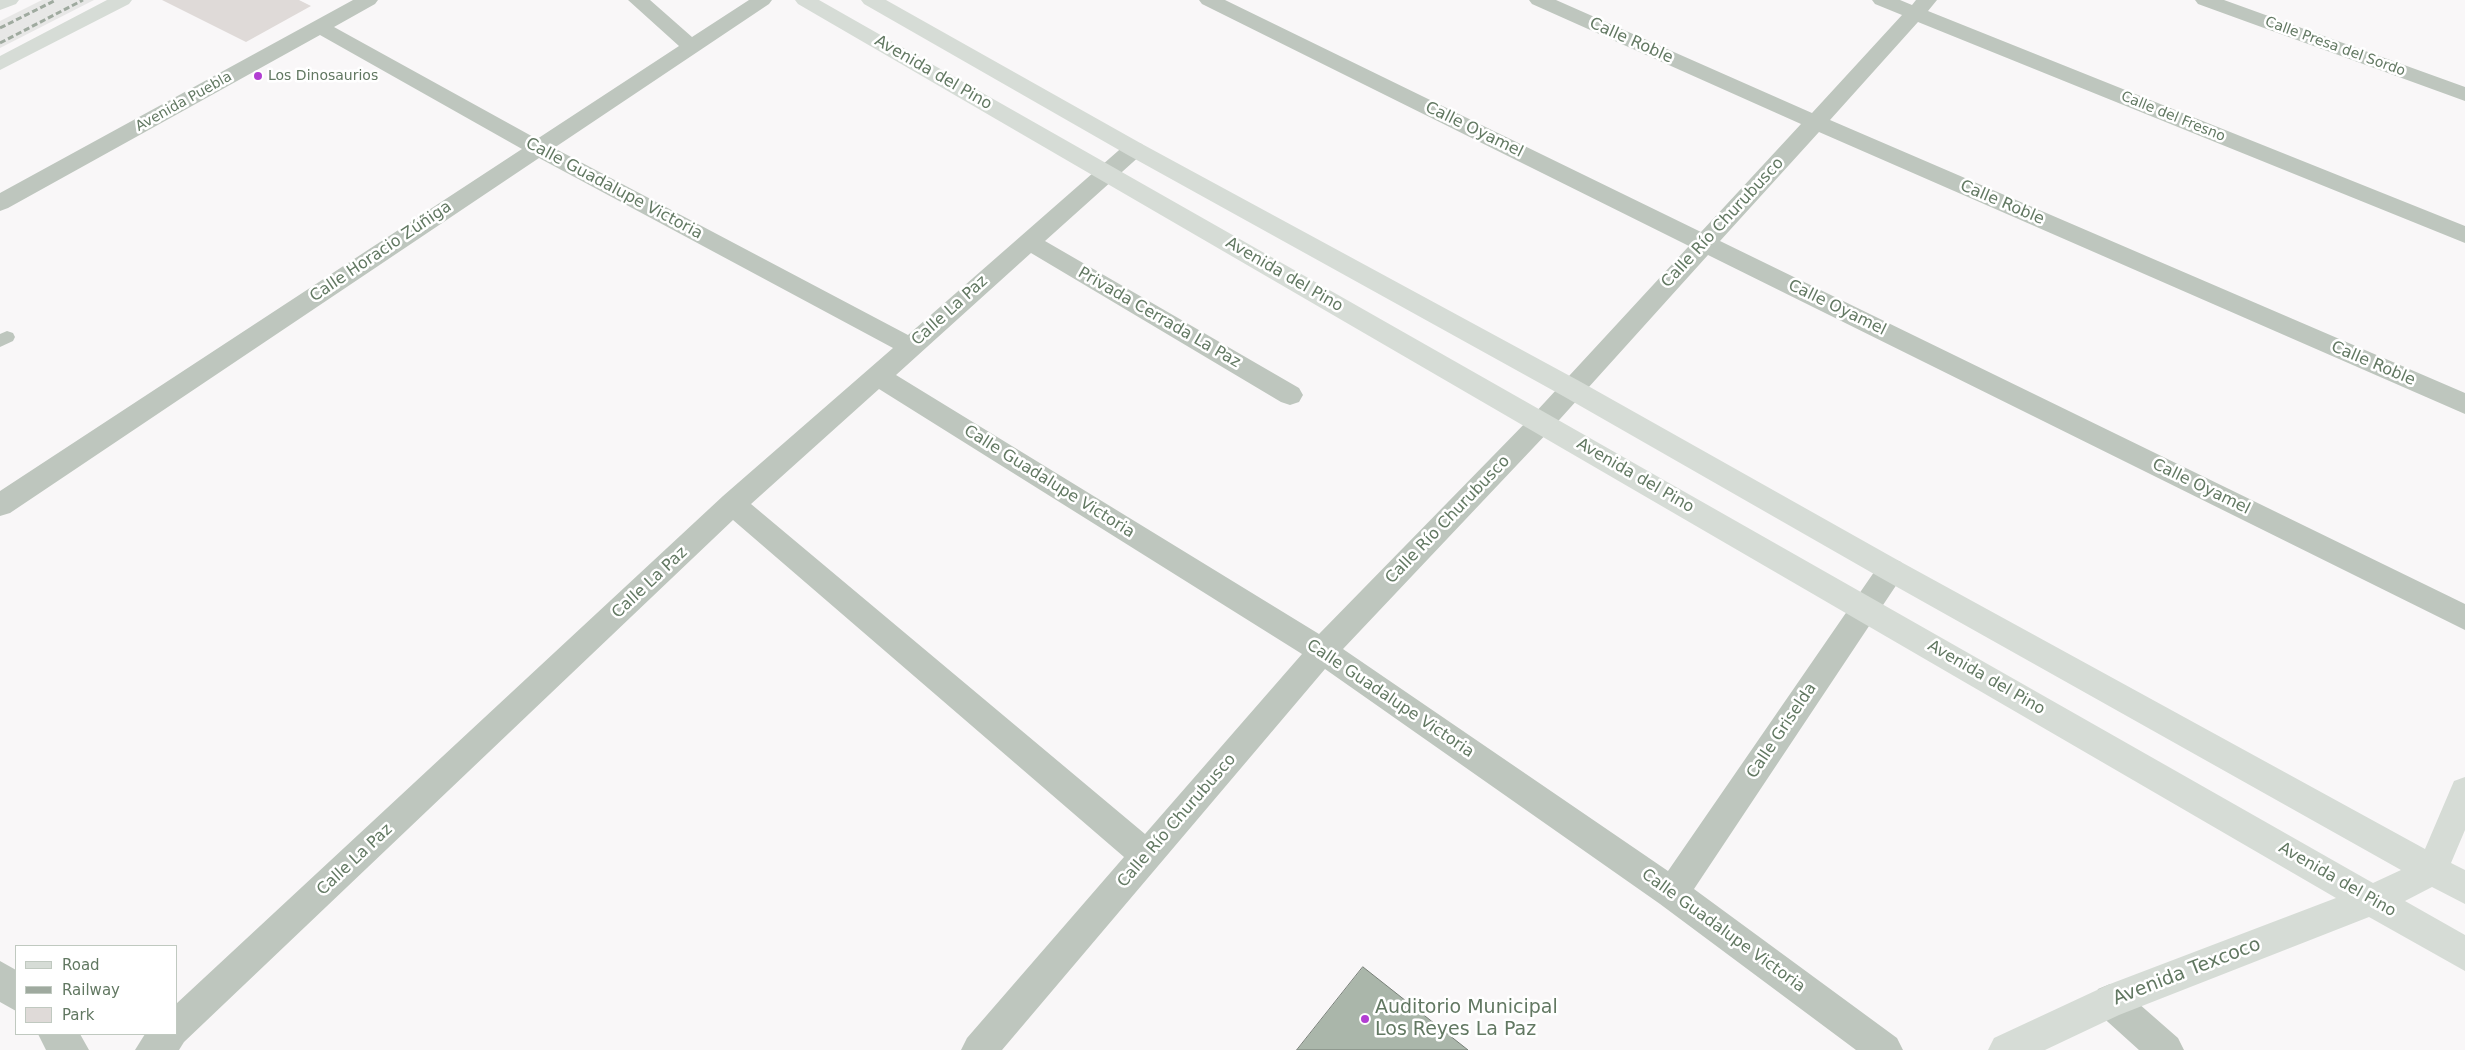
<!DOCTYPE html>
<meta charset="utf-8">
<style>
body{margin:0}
#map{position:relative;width:2465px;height:1050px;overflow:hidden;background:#f9f7f8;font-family:"DejaVu Sans",sans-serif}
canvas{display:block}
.legend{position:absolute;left:15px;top:945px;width:162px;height:90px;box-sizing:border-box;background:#fff;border:1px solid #c0c9c0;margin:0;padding:6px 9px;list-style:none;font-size:15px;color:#627862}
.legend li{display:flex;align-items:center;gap:10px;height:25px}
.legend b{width:25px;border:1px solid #c0c9c0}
</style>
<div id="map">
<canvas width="2465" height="1050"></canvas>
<ul class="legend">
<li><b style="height:6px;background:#d6dcd6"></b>Road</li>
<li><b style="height:6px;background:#9faa9f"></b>Railway</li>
<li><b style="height:14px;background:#dfdad8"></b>Park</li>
</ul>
</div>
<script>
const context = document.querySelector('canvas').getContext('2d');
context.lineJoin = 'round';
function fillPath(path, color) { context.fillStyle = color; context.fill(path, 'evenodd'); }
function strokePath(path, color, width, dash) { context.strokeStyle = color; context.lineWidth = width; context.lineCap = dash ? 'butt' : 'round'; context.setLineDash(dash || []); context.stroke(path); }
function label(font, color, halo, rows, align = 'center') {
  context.font = font + ' "DejaVu Sans",sans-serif'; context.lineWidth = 5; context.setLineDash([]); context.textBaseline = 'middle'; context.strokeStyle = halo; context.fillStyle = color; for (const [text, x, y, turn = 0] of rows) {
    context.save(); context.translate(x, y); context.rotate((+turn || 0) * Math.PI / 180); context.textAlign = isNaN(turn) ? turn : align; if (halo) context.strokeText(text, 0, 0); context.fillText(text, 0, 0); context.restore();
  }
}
fillPath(new Path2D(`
 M 42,0 L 94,0 L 0,48 L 0,21 Z`), '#e7e7e6');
fillPath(new Path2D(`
 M 162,0 L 299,0 L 311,6 L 246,42 Z`), '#dfdad8');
const building = new Path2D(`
 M 1363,967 L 1468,1050 L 1297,1050 Z`);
fillPath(building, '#aab6aa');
strokePath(building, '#777f77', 1);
fillPath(new Path2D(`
 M 7,331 L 13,333 L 15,337 L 13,341 L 0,347 L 0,334 Z`), '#bec6be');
fillPath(new Path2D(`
 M 353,0 L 378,0 L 375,4 L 334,27 L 537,139 L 679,46 L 628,0 L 650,0 L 692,37 L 749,0 L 772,0 L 769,4 L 554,148 L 908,335 L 1126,144 L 1134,142 L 1142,144 L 1145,149 L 1142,154 L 1045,241 L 1299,388 L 1303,395 L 1299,402 L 1290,405 L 1281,402 L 1031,253 L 896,375 L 1319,634 L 1533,415 L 1689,246 L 1202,4 L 1199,0 L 1225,0 L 1701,232 L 1801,124 L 1532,4 L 1529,0 L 1556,0 L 1812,113 L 1902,15 L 1875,4 L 1872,0 L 1900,0 L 1912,5 L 1916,0 L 1937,0 L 1928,11 L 2465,226 L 2465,243 L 1918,22 L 1830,120 L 2465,393 L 2465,414 L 1819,132 L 1720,241 L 2465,604 L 2465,630 L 1708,255 L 1551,429 L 1343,649 L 1668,871 L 1881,562 L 1891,558 L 1901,562 L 1905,570 L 1901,578 L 1694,889 L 1897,1038 L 1903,1050 L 1856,1050 L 1660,904 L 1325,669 L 1002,1050 L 961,1050 L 967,1038 L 1124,857 L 733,520 L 184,1042 L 179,1050 L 135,1050 L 145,1034 L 176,1034 L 176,1004 L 723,496 L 893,348 L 539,158 L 10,513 L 0,516 L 0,491 L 522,149 L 320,35 L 8,208 L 0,211 L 0,193 ZM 879,389 L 1302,654 L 1145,834 L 751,504 Z
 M 2195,0 L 2224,0 L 2465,87 L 2465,101 L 2198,4 Z
 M 0,961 L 16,970 L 16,1011 L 0,1002 Z
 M 2110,984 L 2122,989 L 2178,1038 L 2184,1050 L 2139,1050 L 2098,1013 L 2093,1001 L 2098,989 Z
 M 38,1034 L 80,1034 L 89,1050 L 46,1050 Z`), '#bec6be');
fillPath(new Path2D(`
 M 0,0 L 19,0 L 16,4 L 0,10 Z
 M 107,0 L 132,0 L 129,4 L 0,70 L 0,56 Z
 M 795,0 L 819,0 L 2373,883 L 2401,870 L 1881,578 L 1563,396 L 1126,154 L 864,4 L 861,0 L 886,0 L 1142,144 L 1581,382 L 1901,562 L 2425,849 L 2454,781 L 2465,777 L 2465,830 L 2451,863 L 2465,870 L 2465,904 L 2432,887 L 2405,901 L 2465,935 L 2465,971 L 2369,917 L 2119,1015 L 2045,1050 L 1988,1050 L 1994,1038 L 2110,984 L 2336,898 L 798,4 Z`), '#d6dcd6');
strokePath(new Path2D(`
 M 0,28 L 56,0
 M 0,43 L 83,0`), '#9faa9f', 3, [6, 3]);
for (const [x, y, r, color] of [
 [258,76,5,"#b23ed2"],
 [1365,1019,5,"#b23ed2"]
]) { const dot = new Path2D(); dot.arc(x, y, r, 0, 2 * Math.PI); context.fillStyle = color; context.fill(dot); strokePath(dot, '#fff', 2); }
label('14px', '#627862', '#fff', [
 ["Calle Presa del Sordo",2335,47,20],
 ["Avenida Puebla",184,102,-29],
 ["Calle del Fresno",2173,117,22]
]);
label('14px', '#627862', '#fff', [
 ["Los Dinosaurios",268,76]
], 'left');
label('16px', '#627862', '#fff', [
 ["Calle Roble",1631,41,24],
 ["Avenida del Pino",933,73,30],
 ["Calle Oyamel",1474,130,26],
 ["Calle Guadalupe Victoria",614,189,28],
 ["Calle Roble",2002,203,23],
 ["Calle Río Churubusco",1723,223,-47],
 ["Calle Horacio Zúñiga",381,252,-34],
 ["Avenida del Pino",1284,275,30],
 ["Calle Oyamel",1837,308,26],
 ["Calle La Paz",950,311,-42],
 ["Privada Cerrada La Paz",1159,318,30],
 ["Calle Roble",2373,364,23],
 ["Avenida del Pino",1635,476,30],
 ["Calle Guadalupe Victoria",1049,482,32],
 ["Calle Oyamel",2201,487,26],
 ["Calle Río Churubusco",1448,520,-46],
 ["Calle La Paz",650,583,-43],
 ["Avenida del Pino",1986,678,30],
 ["Calle Guadalupe Victoria",1390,699,34],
 ["Calle Griselda",1782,731,-56],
 ["Calle Río Churubusco",1177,821,-49],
 ["Calle La Paz",355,860,-43],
 ["Avenida del Pino",2337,880,30],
 ["Calle Guadalupe Victoria",1723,931,36]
]);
label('19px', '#627862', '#fff', [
 ["Avenida Texcoco",2187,972,-21]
]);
label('19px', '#627862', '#fff', [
 ["Auditorio Municipal",1375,1008],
 ["Los Reyes La Paz",1375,1030]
], 'left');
</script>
